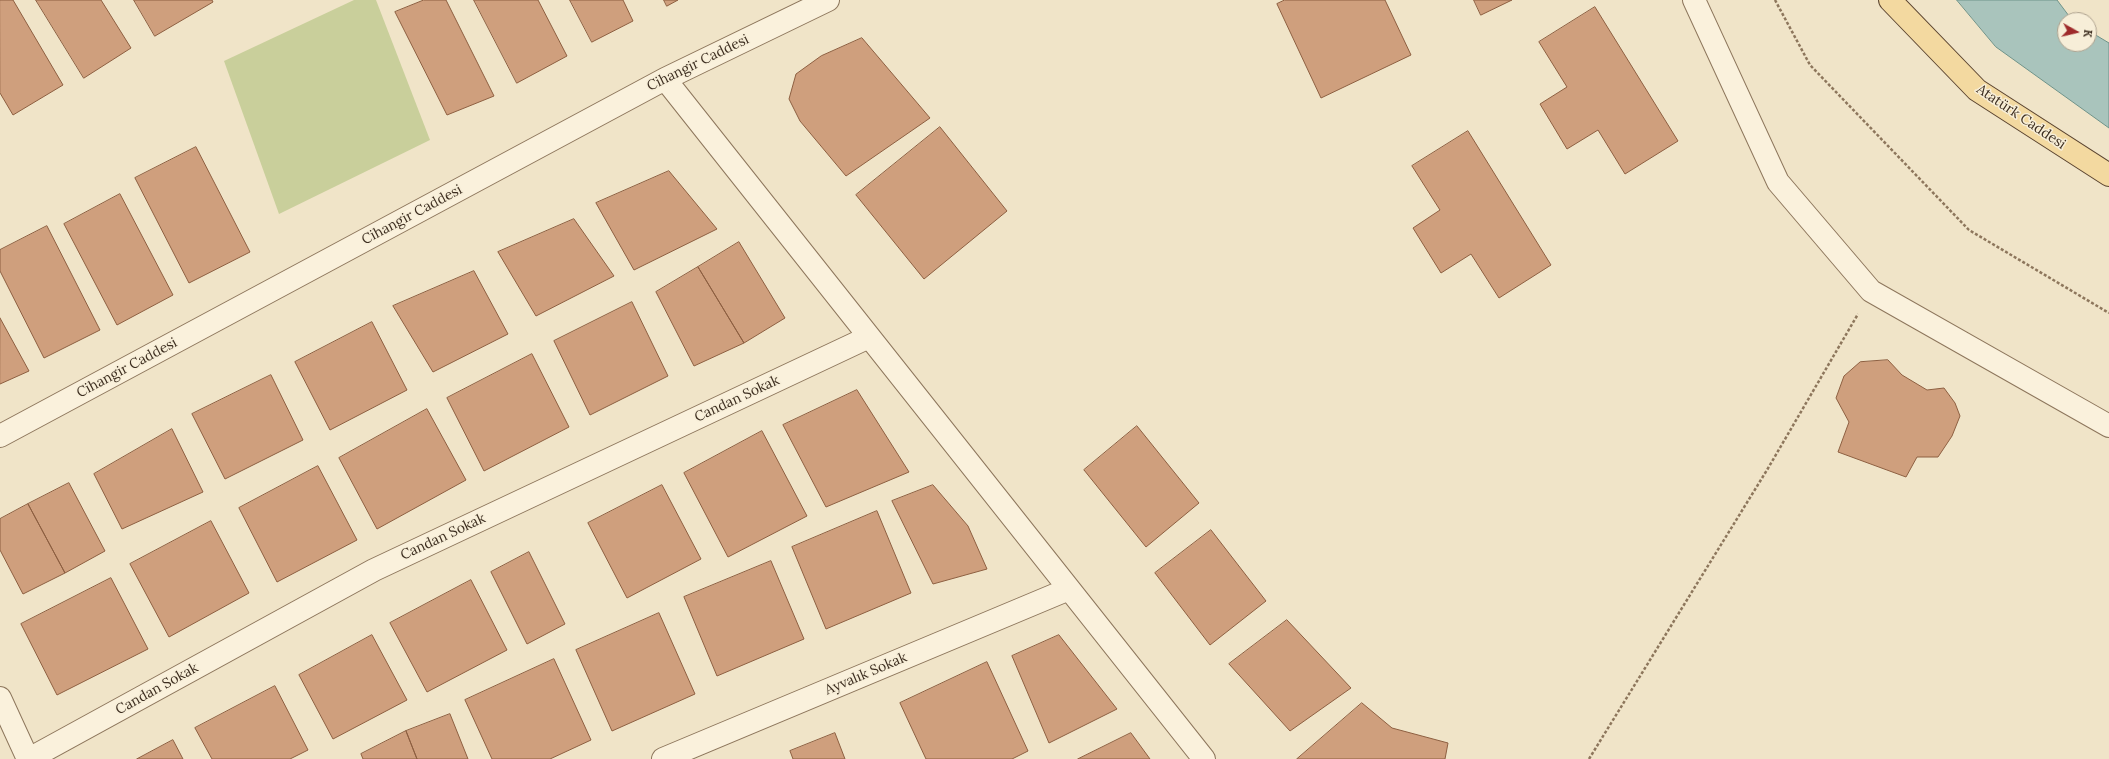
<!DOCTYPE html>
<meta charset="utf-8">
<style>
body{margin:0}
#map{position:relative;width:2109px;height:759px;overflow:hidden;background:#f0e4c8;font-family:Lora,serif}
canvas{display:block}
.north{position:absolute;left:2057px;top:12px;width:40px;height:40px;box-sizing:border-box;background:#f7eed8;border:1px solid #ada18e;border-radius:50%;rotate:98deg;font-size:11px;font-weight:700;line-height:16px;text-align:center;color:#3d2e20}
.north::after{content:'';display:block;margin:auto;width:14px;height:18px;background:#9e2a2b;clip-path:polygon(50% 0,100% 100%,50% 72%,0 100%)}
</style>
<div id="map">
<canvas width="2109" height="759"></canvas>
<div class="north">K</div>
</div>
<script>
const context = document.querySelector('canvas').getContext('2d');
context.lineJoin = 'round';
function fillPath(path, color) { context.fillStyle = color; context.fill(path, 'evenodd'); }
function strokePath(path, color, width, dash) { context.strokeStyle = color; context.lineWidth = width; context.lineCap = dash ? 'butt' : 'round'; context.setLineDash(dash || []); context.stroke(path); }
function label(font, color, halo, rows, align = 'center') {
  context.font = font + ' Lora,serif'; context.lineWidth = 3; context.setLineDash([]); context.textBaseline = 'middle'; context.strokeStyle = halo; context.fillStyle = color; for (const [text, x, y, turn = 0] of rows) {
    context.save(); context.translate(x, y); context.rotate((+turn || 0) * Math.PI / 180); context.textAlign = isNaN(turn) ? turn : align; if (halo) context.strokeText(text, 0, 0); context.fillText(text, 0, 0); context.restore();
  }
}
fillPath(new Path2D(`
 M 354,0 L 376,0 L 430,140 L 279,214 L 224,61 Z`), '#c9cf9b');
const water = new Path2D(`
 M 1957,0 L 2057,0 L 2072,20 L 2065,20 L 2065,44 L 2089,44 L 2089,31 L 2109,43 L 2109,128 L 1996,47 Z`);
fillPath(water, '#a9c4bc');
strokePath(water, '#6f938a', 1);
const building = new Path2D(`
 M 0,0 L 13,0 L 63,85 L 13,115 L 0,93 Z
 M 36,0 L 101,0 L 131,48 L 84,78 Z
 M 134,0 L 212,0 L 213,2 L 155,36 Z
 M 424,0 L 446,0 L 494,96 L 447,115 L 395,12 Z
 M 474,0 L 538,0 L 567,56 L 517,83 Z
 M 570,0 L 623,0 L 633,21 L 592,42 Z
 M 664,0 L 678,0 L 667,6 Z
 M 1285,0 L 1385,0 L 1411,55 L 1321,98 L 1277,4 Z
 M 1474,0 L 1512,0 L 1481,15 Z
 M 1595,7 L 1678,141 L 1625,174 L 1598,130 L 1567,149 L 1540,104 L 1567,87 L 1539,42 Z
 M 862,38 L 930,118 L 846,176 L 800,121 L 789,99 L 796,74 L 821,56 Z
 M 940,127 L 1007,211 L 924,279 L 856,195 Z
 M 1468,131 L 1551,265 L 1499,298 L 1471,254 L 1441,273 L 1413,228 L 1440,210 L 1412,166 Z
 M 196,147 L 250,252 L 189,283 L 135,178 Z
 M 669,171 L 717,229 L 634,270 L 596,203 Z
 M 120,194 L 173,295 L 117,325 L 64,224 Z
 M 574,219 L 614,276 L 536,316 L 498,252 Z
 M 47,226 L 100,330 L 44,358 L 0,271 L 0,250 Z
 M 739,242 L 785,318 L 744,343 L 698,267 Z
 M 698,267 L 744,343 L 694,366 L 656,292 Z
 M 474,271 L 508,334 L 433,372 L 393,306 Z
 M 632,302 L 668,376 L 590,415 L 554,341 Z
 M 0,318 L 29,371 L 0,384 Z
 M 372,322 L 407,390 L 330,430 L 295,362 Z
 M 532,354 L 569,427 L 484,471 L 447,398 Z
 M 1888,360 L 1902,375 L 1927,390 L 1944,388 L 1955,403 L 1960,416 L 1952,436 L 1938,457 L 1917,457 L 1906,477 L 1838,452 L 1849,422 L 1836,398 L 1844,376 L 1860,362 Z
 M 271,375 L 303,440 L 225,479 L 192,414 Z
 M 857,390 L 909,472 L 826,507 L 783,425 Z
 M 427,409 L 466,480 L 377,529 L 339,458 Z
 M 1137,426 L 1199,503 L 1146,547 L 1084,470 Z
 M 172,429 L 203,492 L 122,529 L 94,474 Z
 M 762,431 L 807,516 L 728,557 L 684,473 Z
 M 318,466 L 357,540 L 277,582 L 239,508 Z
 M 69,483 L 105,551 L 65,573 L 28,504 Z
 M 662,485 L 701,559 L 627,598 L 588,523 Z
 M 933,485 L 968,526 L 987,569 L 933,584 L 892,501 Z
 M 28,504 L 65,573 L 23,594 L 0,550 L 0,519 Z
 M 877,511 L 911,593 L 826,629 L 792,547 Z
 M 211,521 L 249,593 L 169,637 L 130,564 Z
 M 1211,530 L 1266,601 L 1210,645 L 1155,573 Z
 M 529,552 L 565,624 L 527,644 L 491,572 Z
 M 771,561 L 804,639 L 717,676 L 684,597 Z
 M 111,578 L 148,649 L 57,695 L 21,624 Z
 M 471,580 L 507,650 L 427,692 L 390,623 Z
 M 659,613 L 695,694 L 612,731 L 576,650 Z
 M 1287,620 L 1351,688 L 1290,731 L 1229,664 Z
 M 372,635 L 407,700 L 333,739 L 299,675 Z
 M 1059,635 L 1117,709 L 1049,743 L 1012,656 Z
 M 554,659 L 591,740 L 550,759 L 492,759 L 465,700 Z
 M 987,662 L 1028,751 L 1012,759 L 926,759 L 900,703 Z
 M 275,686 L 308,750 L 290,759 L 212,759 L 195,728 Z
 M 1362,703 L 1392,728 L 1448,743 L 1445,759 L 1297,759 Z
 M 450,714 L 468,759 L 417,759 L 406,731 Z
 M 406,731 L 417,759 L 363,759 L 361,754 Z
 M 835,733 L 845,759 L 793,759 L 790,751 Z
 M 1131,733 L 1150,759 L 1078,759 Z
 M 173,740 L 183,759 L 137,759 Z`);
fillPath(building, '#cf9f7d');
strokePath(building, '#8d5f41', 1);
const minor = new Path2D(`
 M 1694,0 L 1778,182 L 1871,291 L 2109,426
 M 665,79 L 1204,759
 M 0,436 L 665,79 L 828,0
 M 0,698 L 28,759
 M 29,759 L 374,570 L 869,337
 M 663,759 L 1069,589`);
const major = new Path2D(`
 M 1890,0 L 1977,90 L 2109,175`);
strokePath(minor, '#8d765c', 24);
strokePath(major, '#5b4430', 24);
strokePath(new Path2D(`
 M 1775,0 L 1810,65 L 1969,230 L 2109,313
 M 1589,759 L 1767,470 L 1858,314`), '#8d765c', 2.5, [3, 2]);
strokePath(minor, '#faf1dc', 22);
strokePath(major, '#f3d9a0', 22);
label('14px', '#3d2e20', '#f7eed8', [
 ["Cihangir Caddesi",698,63,-26],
 ["Atatürk Caddesi",2021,117,34],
 ["Cihangir Caddesi",412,215,-28],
 ["Cihangir Caddesi",127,368,-28],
 ["Candan Sokak",737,399,-25],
 ["Candan Sokak",443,537,-25],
 ["Ayvalık Sokak",866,674,-23],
 ["Candan Sokak",157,689,-29]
]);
</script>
